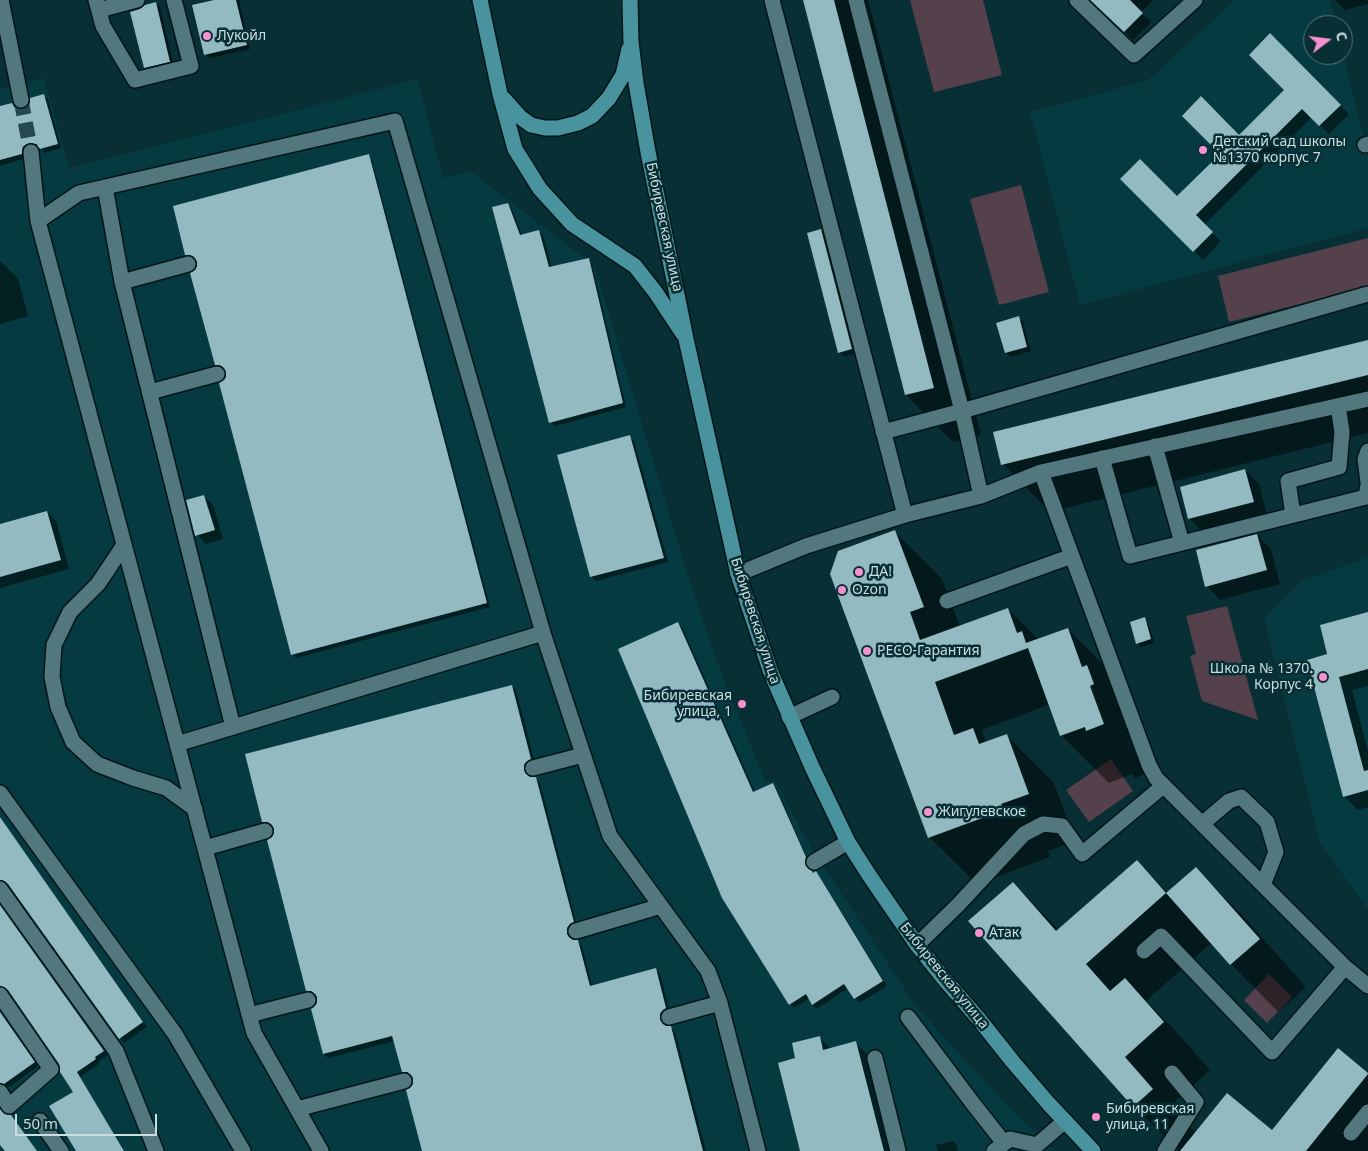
<!DOCTYPE html>
<meta charset="utf-8">
<style>
body{margin:0}
#map{position:relative;width:1368px;height:1151px;overflow:hidden;background:#082f34;font-family:"Noto Sans",sans-serif}
canvas{display:block}
.north{position:absolute;left:1303px;top:15px;width:50px;height:50px;box-sizing:border-box;background:#082f34;border:1px solid #567579;border-radius:50%;rotate:75deg;font-size:14px;font-weight:700;line-height:20px;text-align:center;color:#cadee1}
.north::after{content:'';display:block;margin:auto;width:18px;height:22px;background:#f690cf;clip-path:polygon(50% 0,100% 100%,50% 72%,0 100%)}
.scale{position:absolute;left:15px;top:1114px;width:142px;height:22px;box-sizing:border-box;border:2px solid #cadee1;border-top:0;padding-left:6px;font-size:15px;line-height:18px;white-space:nowrap;color:#cadee1;-webkit-text-stroke:4px #082f34;paint-order:stroke}
</style>
<div id="map">
<canvas width="1368" height="1151"></canvas>
<div class="north">С</div>
<div class="scale">50 m</div>
</div>
<script>
const context = document.querySelector('canvas').getContext('2d');
context.lineJoin = 'round';
function fillPath(path, color) { context.fillStyle = color; context.fill(path, 'evenodd'); }
function strokePath(path, color, width, dash) { context.strokeStyle = color; context.lineWidth = width; context.lineCap = dash ? 'butt' : 'round'; context.setLineDash(dash || []); context.stroke(path); }
function label(font, color, halo, rows, align = 'center') {
  context.font = font + ' "Noto Sans",sans-serif'; context.lineWidth = 5; context.setLineDash([]); context.textBaseline = 'middle'; context.strokeStyle = halo; context.fillStyle = color; for (const [text, x, y, turn = 0] of rows) {
    context.save(); context.translate(x, y); context.rotate((+turn || 0) * Math.PI / 180); context.textAlign = isNaN(turn) ? turn : align; if (halo) context.strokeText(text, 0, 0); context.fillText(text, 0, 0); context.restore();
  }
}
fillPath(new Path2D(`
 M 1235,0 L 1330,0 L 1336,25 L 1313,25 L 1313,55 L 1343,54 L 1368,156 L 1368,228 L 1080,305 L 1030,112 L 1148,80 Z
 M 44,78 L 69,168 L 418,79 L 443,178 L 470,171 L 594,265 L 688,576 L 723,678 L 766,782 L 775,781 L 810,846 L 918,1009 L 1006,1104 L 1054,1151 L 0,1151 L 0,89 Z
 M 1368,557 L 1368,909 L 1320,843 L 1264,618 L 1302,581 Z`), '#053a41');
fillPath(new Path2D(`
 M 910,0 L 983,0 L 1002,75 L 934,92 Z
 M 1021,185 L 1049,292 L 999,305 L 970,199 Z
 M 1368,238 L 1368,287 L 1229,322 L 1218,276 Z
 M 1227,606 L 1258,720 L 1202,701 L 1190,656 L 1196,654 L 1186,616 Z
 M 1111,759 L 1133,791 L 1089,822 L 1066,790 Z
 M 1269,974 L 1292,997 L 1267,1023 L 1244,1000 Z`), '#55414c');
fillPath(new Path2D(`
 M 219,0 L 239,0 L 250,49 L 210,58 L 205,54 Z
 M 804,0 L 868,0 L 981,435 L 953,442 L 906,395 Z
 M 1093,0 L 1154,0 L 1141,12 L 1151,22 L 1133,40 Z
 M 1335,0 L 1368,0 L 1368,4 L 1345,10 Z
 M 156,3 L 160,7 L 174,66 L 149,72 L 145,68 Z
 M 1270,35 L 1349,114 L 1329,134 L 1312,117 L 1204,225 L 1221,241 L 1203,260 L 1122,179 L 1178,198 L 1285,90 Z
 M 43,95 L 48,99 L 61,148 L 45,153 L 40,147 L 34,146 L 26,158 L 0,166 L 0,107 L 12,104 L 17,110 L 24,110 Z
 M 368,155 L 372,160 L 490,607 L 296,658 L 292,654 L 227,377 L 227,372 L 224,369 L 220,369 L 216,364 L 196,271 L 198,262 L 195,259 L 191,259 L 187,254 Z
 M 508,205 L 512,209 L 522,235 L 539,231 L 543,235 L 552,268 L 588,260 L 592,264 L 626,407 L 555,426 L 550,422 Z
 M 821,230 L 825,235 L 856,353 L 844,356 L 839,352 Z
 M 0,261 L 18,279 L 28,316 L 0,324 Z
 M 1019,318 L 1023,322 L 1031,351 L 1010,357 L 1006,353 Z
 M 1368,341 L 1368,433 L 1050,512 L 1003,464 Z
 M 630,437 L 634,441 L 668,562 L 596,581 L 592,577 L 558,456 Z
 M 1245,470 L 1259,484 L 1267,515 L 1203,532 L 1189,518 Z
 M 204,496 L 213,505 L 223,539 L 206,544 L 197,535 Z
 M 47,512 L 56,521 L 69,569 L 0,588 L 0,525 Z
 M 895,532 L 942,579 L 960,627 L 1008,609 L 1039,640 L 1068,629 L 1115,677 L 1150,772 L 1135,778 L 1132,774 L 1109,783 L 1061,735 L 1050,704 L 982,730 L 986,743 L 1006,735 L 1054,783 L 1075,841 L 1048,851 L 1050,857 L 977,884 L 929,837 Z
 M 1257,535 L 1271,549 L 1280,584 L 1220,600 L 1207,586 Z
 M 1368,613 L 1368,686 L 1352,690 L 1368,751 L 1368,807 L 1358,810 L 1344,796 L 1329,655 Z
 M 1144,619 L 1148,623 L 1155,643 L 1141,647 L 1137,643 Z
 M 678,623 L 682,627 L 755,792 L 773,784 L 777,789 L 809,862 L 808,866 L 809,870 L 814,874 L 816,873 L 820,877 L 887,986 L 859,1003 L 848,988 L 817,1009 L 813,1005 L 810,998 L 794,1008 L 790,1004 Z
 M 512,686 L 516,690 L 535,763 L 528,770 L 528,775 L 529,777 L 535,778 L 540,783 L 577,926 L 571,933 L 571,938 L 572,941 L 578,941 L 582,946 L 592,986 L 656,970 L 660,974 L 670,1012 L 664,1019 L 664,1024 L 665,1027 L 671,1027 L 675,1032 L 706,1151 L 423,1151 L 414,1078 L 412,1076 L 407,1076 L 403,1071 L 395,1041 L 328,1058 L 324,1054 L 318,997 L 316,995 L 311,995 L 307,990 L 273,838 L 275,829 L 272,826 L 268,826 L 264,821 Z
 M 0,817 L 147,1027 L 124,1043 L 10,884 L 4,883 L 0,885 Z
 M 1137,862 L 1168,893 L 1196,869 L 1243,916 L 1306,987 L 1278,1012 L 1231,964 L 1212,942 L 1146,1001 L 1172,1027 L 1210,1070 L 1171,1105 L 1196,1133 L 1272,1131 L 1338,1050 L 1368,1074 L 1368,1151 L 1179,1151 L 1134,1106 L 1013,883 L 1059,930 Z
 M 0,905 L 107,1055 L 98,1062 L 99,1064 L 80,1077 L 124,1151 L 77,1151 L 75,1092 L 61,1067 L 10,991 L 5,989 L 0,991 Z
 M 0,1011 L 38,1066 L 9,1087 L 4,1086 L 0,1088 Z
 M 819,1037 L 831,1049 L 855,1042 L 874,1061 L 897,1151 L 802,1151 L 797,1059 Z
 M 953,1141 L 957,1145 L 958,1151 L 938,1151 L 936,1145 Z`), '#0007');
fillPath(new Path2D(`
 M 214,0 L 236,0 L 247,45 L 204,55 L 192,5 Z
 M 803,0 L 834,0 L 934,388 L 905,395 Z
 M 1090,0 L 1130,0 L 1143,13 L 1124,32 Z
 M 156,2 L 170,62 L 144,68 L 130,12 L 140,9 L 145,5 Z
 M 1270,33 L 1341,105 L 1319,126 L 1302,109 L 1196,215 L 1213,232 L 1193,252 L 1120,179 L 1140,159 L 1177,196 L 1220,154 L 1182,116 L 1201,96 L 1239,135 L 1284,90 L 1249,55 Z
 M 44,94 L 58,144 L 40,149 L 35,144 L 30,143 L 25,145 L 23,148 L 22,154 L 0,160 L 0,106 L 12,103 L 14,107 L 18,109 L 23,109 L 28,107 L 30,103 L 30,98 Z
 M 369,154 L 487,603 L 291,655 L 219,383 L 224,380 L 226,377 L 226,372 L 223,367 L 219,365 L 215,365 L 190,273 L 195,270 L 197,266 L 197,262 L 194,257 L 190,255 L 185,255 L 173,206 Z
 M 508,203 L 520,235 L 539,230 L 549,267 L 589,258 L 623,403 L 549,423 L 492,207 Z
 M 821,229 L 852,349 L 838,353 L 807,233 Z
 M 1019,316 L 1027,347 L 1005,353 L 996,323 Z
 M 1368,340 L 1368,375 L 1001,465 L 993,432 Z
 M 630,435 L 664,558 L 590,577 L 557,455 Z
 M 1245,469 L 1254,502 L 1188,519 L 1180,487 Z
 M 204,495 L 215,530 L 195,536 L 186,500 Z
 M 47,511 L 61,560 L 0,577 L 0,524 Z
 M 895,530 L 924,607 L 910,612 L 920,640 L 1008,608 L 1017,633 L 1022,631 L 1026,643 L 1068,628 L 1082,667 L 1087,665 L 1094,684 L 1090,686 L 1104,724 L 1086,731 L 1085,727 L 1060,736 L 1028,648 L 935,682 L 954,735 L 973,728 L 979,744 L 1007,734 L 1029,794 L 1001,804 L 1004,810 L 928,838 L 830,574 L 838,551 Z
 M 1257,534 L 1267,570 L 1205,587 L 1196,550 Z
 M 1368,612 L 1368,669 L 1339,677 L 1364,771 L 1368,770 L 1368,790 L 1343,797 L 1307,660 L 1327,654 L 1320,625 Z
 M 1145,617 L 1151,639 L 1136,644 L 1130,622 Z
 M 678,622 L 753,792 L 773,783 L 806,857 L 805,862 L 806,866 L 812,871 L 813,873 L 816,871 L 883,981 L 854,999 L 844,984 L 812,1005 L 806,994 L 789,1005 L 722,898 L 618,649 Z
 M 512,685 L 531,759 L 526,762 L 524,765 L 524,770 L 526,774 L 530,777 L 536,777 L 574,922 L 570,924 L 567,928 L 567,934 L 569,937 L 573,940 L 578,940 L 590,986 L 656,968 L 666,1008 L 662,1011 L 660,1014 L 660,1019 L 663,1024 L 666,1026 L 671,1026 L 703,1151 L 422,1151 L 406,1090 L 410,1088 L 413,1084 L 413,1078 L 410,1074 L 407,1072 L 402,1072 L 392,1036 L 323,1054 L 311,1009 L 314,1007 L 317,1003 L 317,997 L 315,994 L 311,991 L 306,991 L 267,840 L 272,837 L 274,833 L 274,829 L 271,824 L 267,822 L 262,822 L 245,754 Z
 M 0,817 L 143,1022 L 119,1039 L 8,884 L 4,881 L 0,880 Z
 M 1137,860 L 1166,893 L 1086,964 L 1110,991 L 1125,978 L 1164,1022 L 1125,1057 L 1153,1089 L 1133,1107 L 968,921 L 1013,882 L 1056,931 Z
 M 1196,867 L 1260,939 L 1230,965 L 1166,893 Z
 M 0,905 L 104,1051 L 95,1057 L 96,1059 L 77,1072 L 124,1151 L 76,1151 L 49,1106 L 73,1092 L 60,1072 L 60,1067 L 59,1064 L 8,990 L 4,987 L 0,986 Z
 M 0,1012 L 35,1062 L 4,1084 L 0,1083 Z
 M 820,1036 L 823,1050 L 856,1041 L 884,1151 L 800,1151 L 778,1063 L 795,1058 L 792,1043 Z
 M 1338,1048 L 1368,1073 L 1368,1074 L 1306,1151 L 1180,1151 L 1227,1093 L 1272,1130 Z
 M 0,1109 L 5,1114 L 11,1115 L 37,1151 L 5,1151 L 0,1145 Z`), '#93bac0');
strokePath(new Path2D(`
 M 21,100 L 31,152`), '#25494e', 15, [15, 8]);
const minor = new Path2D(`
 M 1,0 L 21,100
 M 96,0 L 103,26 L 135,80 L 191,66 L 174,0
 M 772,0 L 905,515
 M 856,0 L 962,411 L 883,432
 M 1077,0 L 1134,55 L 1195,0
 M 99,10 L 137,0
 M 1365,145 L 1368,144
 M 31,152 L 38,221 L 254,1033 L 321,1151
 M 105,187 L 122,282 L 233,727
 M 38,221 L 79,193 L 395,121 L 543,633 L 610,836 L 708,971 L 720,1003 L 758,1151
 M 122,282 L 188,264
 M 150,392 L 217,374
 M 1155,446 L 1182,543
 M 1368,451 L 1365,459 L 1368,482
 M 1102,458 L 1130,556 L 1366,497 L 1368,485
 M 1041,472 L 1149,765 L 1156,778 L 1345,967 L 1272,1052 L 1161,936 L 1144,951
 M 981,496 L 962,411 L 1368,294
 M 1293,515 L 1288,481 L 1339,467 L 1342,432 L 1338,406
 M 124,545 L 98,584 L 70,612 L 54,645 L 52,677 L 58,707 L 73,742 L 97,764 L 133,778 L 166,788 L 195,809
 M 738,574 L 806,546 L 905,515 L 981,496 L 1041,472 L 1368,399
 M 947,601 L 1072,556
 M 789,717 L 832,697
 M 177,744 L 543,633
 M 533,768 L 583,755
 M 0,793 L 175,1034 L 243,1151
 M 1202,824 L 1229,801 L 1241,797 L 1267,822 L 1276,852 L 1263,885
 M 205,848 L 265,831
 M 814,862 L 848,842
 M 0,889 L 116,1051 L 156,1151
 M 576,931 L 661,906
 M 917,945 L 958,905 L 1024,834 L 1043,824 L 1062,826 L 1082,854 L 1163,786
 M 1345,967 L 1368,986
 M 0,995 L 51,1069 L 9,1106 L 0,1092
 M 249,1015 L 308,1000
 M 669,1017 L 720,1003
 M 908,1017 L 971,1101 L 1004,1143
 M 875,1058 L 898,1151
 M 297,1109 L 404,1081
 M 40,1121 L 61,1151
 M 1351,1133 L 1368,1112
 M 994,1151 L 1010,1139 L 1037,1145 L 1065,1121
 M 1165,1151 L 1196,1102 L 1172,1073`);
const major = new Path2D(`
 M 480,0 L 500,94 L 515,149 L 540,189 L 572,224 L 635,266 L 656,293 L 683,334
 M 630,0 L 631,42 L 636,83 L 648,152 L 686,339 L 738,574 L 771,673 L 812,767 L 848,842 L 869,875 L 917,945 L 945,980 L 978,1018 L 1013,1062 L 1048,1103 L 1093,1151
 M 504,99 L 520,117 L 531,125 L 545,128 L 558,128 L 578,123 L 592,116 L 609,98 L 623,75 L 629,49`);
strokePath(minor, '#001619', 18);
strokePath(major, '#001619', 18);
strokePath(minor, '#52777d', 15);
strokePath(major, '#49939e', 15);
for (const [x, y, r, color] of [
 [207,36,5,"#f690cf"],
 [1203,150,5,"#f690cf"],
 [859,572,5,"#f690cf"],
 [842,590,5,"#f690cf"],
 [867,651,5,"#f690cf"],
 [1323,677,5,"#f690cf"],
 [742,704,5,"#f690cf"],
 [928,812,5,"#f690cf"],
 [979,933,5,"#f690cf"],
 [1096,1117,5,"#f690cf"]
]) { const dot = new Path2D(); dot.arc(x, y, r, 0, 2 * Math.PI); context.fillStyle = color; context.fill(dot); strokePath(dot, '#082f34', 2); }
label('14px', '#cadee1', '#082f34', [
 ["Лукойл",217,36],
 ["Детский сад школы",1213,142],
 ["№1370 корпус 7",1213,158],
 ["ДА!",869,572],
 ["Ozon",852,590],
 ["РЕСО-Гарантия",877,651],
 ["Школа № 1370.",1313,669,"right"],
 ["Корпус 4",1313,685,"right"],
 ["Бибиревская",732,696,"right"],
 ["улица, 1",732,712,"right"],
 ["Жигулевское",938,812],
 ["Атак",989,933],
 ["Бибиревская",1106,1109],
 ["улица, 11",1106,1125]
], 'left');
label('14px', '#cadee1', '#082f34', [
 ["Бибиревская улица",664,227,78],
 ["Бибиревская улица",755,621,72],
 ["Бибиревская улица",944,976,51]
]);
</script>
